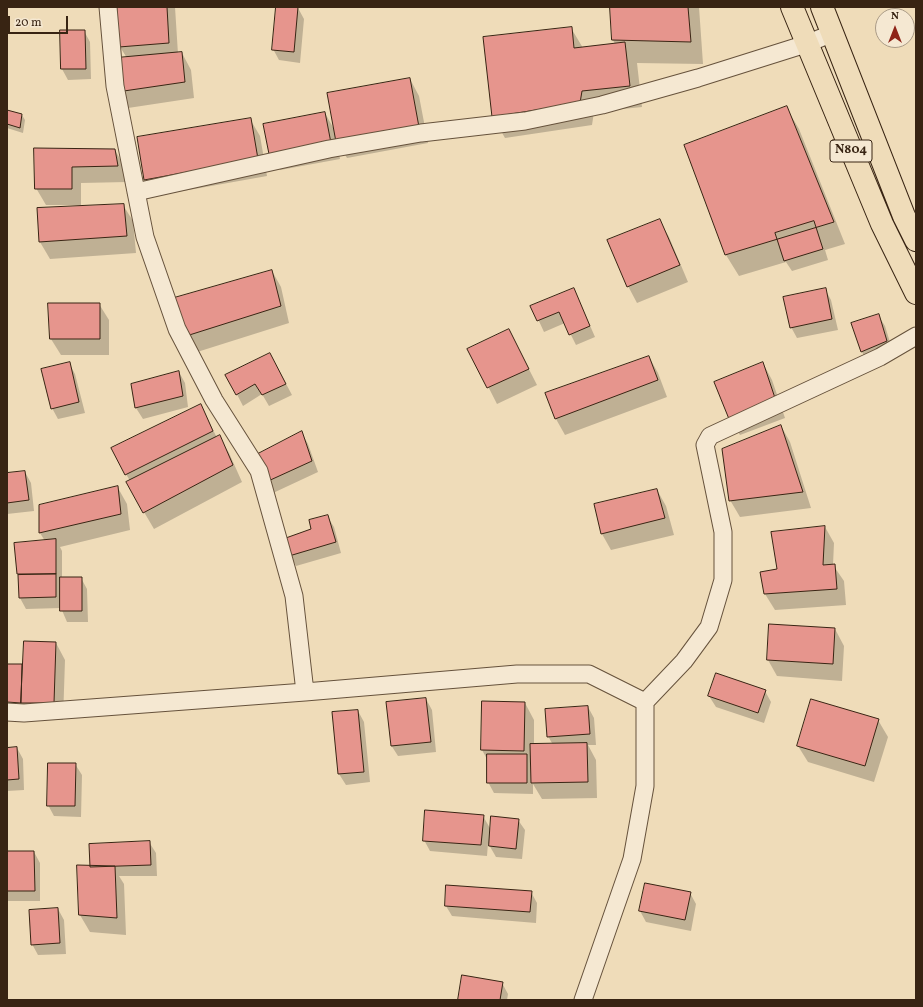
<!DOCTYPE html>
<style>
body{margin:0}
#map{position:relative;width:923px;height:1007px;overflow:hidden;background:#efdcb9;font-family:Vollkorn,serif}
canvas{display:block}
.frame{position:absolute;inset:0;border:8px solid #382413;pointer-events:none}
.north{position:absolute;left:875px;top:8px;width:40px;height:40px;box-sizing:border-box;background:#f5e8d2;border:1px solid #a99a86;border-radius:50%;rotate:0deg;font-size:11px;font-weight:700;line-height:16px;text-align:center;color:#382413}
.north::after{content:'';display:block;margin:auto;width:14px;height:18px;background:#8f2418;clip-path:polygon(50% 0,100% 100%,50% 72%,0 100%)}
.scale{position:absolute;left:8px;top:16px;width:60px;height:18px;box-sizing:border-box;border:2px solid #382413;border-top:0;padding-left:5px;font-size:12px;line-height:14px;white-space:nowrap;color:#382413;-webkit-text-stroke:3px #f5e8d2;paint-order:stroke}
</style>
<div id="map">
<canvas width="923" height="1007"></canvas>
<div class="frame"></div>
<div class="north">N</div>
<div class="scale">20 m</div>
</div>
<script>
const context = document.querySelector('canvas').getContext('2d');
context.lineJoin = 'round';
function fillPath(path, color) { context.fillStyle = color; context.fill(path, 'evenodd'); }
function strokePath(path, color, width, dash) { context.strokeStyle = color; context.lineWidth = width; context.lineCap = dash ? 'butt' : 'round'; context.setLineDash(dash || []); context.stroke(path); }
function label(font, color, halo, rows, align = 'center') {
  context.font = font + ' Vollkorn,serif'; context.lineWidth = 3.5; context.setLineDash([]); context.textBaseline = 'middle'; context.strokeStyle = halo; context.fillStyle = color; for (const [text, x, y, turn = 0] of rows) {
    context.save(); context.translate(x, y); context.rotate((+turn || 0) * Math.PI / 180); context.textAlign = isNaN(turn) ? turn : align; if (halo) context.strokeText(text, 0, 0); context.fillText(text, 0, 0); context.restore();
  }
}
fillPath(new Path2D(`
 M 118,7 L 175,7 L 178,54 L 182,53 L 191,70 L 194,98 L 128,108 L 118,91 L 127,58 L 120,47 Z
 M 277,7 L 298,8 L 304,19 L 300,63 L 279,60 L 273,49 Z
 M 611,7 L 699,7 L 703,64 L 637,63 L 642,107 L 594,112 L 592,125 L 505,138 L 493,117 L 571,28 L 583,48 L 615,44 L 613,40 Z
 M 84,31 L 90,42 L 91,79 L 68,80 L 62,69 Z
 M 410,79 L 419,96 L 428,143 L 347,158 L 336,140 L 340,159 L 280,170 L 270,154 L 325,113 L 335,131 Z
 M 786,107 L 799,129 L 845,244 L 825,250 L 828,260 L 792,271 L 786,262 L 739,276 L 726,255 Z
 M 7,111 L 22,115 L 25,120 L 23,133 L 7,128 Z
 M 250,119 L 260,136 L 267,176 L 155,196 L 145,179 Z
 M 35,149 L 115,150 L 124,166 L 127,182 L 81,183 L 81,205 L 46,205 L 36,188 Z
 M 123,205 L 133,221 L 136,253 L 50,259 L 40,242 L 38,209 Z
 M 659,220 L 669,237 L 688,282 L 637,303 L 628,286 Z
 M 272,271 L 281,287 L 289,323 L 194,353 L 184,337 Z
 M 574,289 L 595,337 L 576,345 L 565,323 L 544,332 L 532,306 Z
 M 825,289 L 831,300 L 838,330 L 797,338 L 791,327 Z
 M 99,304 L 109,320 L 109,355 L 61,355 L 51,339 Z
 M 878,315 L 885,326 L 893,352 L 868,363 L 862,352 L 852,324 Z
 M 509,330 L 537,385 L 497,404 L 469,349 Z
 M 649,357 L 658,373 L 667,397 L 565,435 L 556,419 L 546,394 Z
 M 69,363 L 75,374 L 85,413 L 58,419 L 52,408 Z
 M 763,363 L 772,380 L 785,418 L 740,435 L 730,419 Z
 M 276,365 L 292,395 L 269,406 L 262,394 L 243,406 L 227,375 Z
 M 179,372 L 185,383 L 188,407 L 143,419 L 136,408 L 132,384 Z
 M 201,405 L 217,438 L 219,437 L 229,453 L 242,482 L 154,529 L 127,483 L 130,481 L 112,449 Z
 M 781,426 L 790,442 L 811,508 L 740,517 L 730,500 Z
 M 302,433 L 308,444 L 318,472 L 273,493 L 267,482 Z
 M 25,472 L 31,483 L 34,511 L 7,514 L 7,474 Z
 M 118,488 L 127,504 L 130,530 L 60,547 L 62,551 L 62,578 L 81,578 L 87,589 L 88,622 L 67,622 L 61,608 L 26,609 L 20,598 L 18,574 L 45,541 L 40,533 Z
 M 657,490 L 666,506 L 674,535 L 611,550 L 602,534 Z
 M 327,516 L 334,527 L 341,553 L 296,566 L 290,555 Z
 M 825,527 L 834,543 L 833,565 L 844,581 L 846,605 L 775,610 L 765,594 L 778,570 Z
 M 835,629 L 844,646 L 842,681 L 777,676 L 768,660 Z
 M 56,643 L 65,660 L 63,720 L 32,719 L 7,713 L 7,665 L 21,665 L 24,669 Z
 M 765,691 L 771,702 L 764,723 L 716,707 L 709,696 Z
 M 426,699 L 432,710 L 436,752 L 398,756 L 391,745 Z
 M 483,702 L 525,703 L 534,720 L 534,745 L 553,745 L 548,736 L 588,707 L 594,718 L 596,745 L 588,745 L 596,760 L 597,798 L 542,799 L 533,784 L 533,794 L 494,793 L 488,782 L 488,761 L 482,750 Z
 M 358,711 L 364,722 L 370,782 L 346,785 L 339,774 L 333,713 Z
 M 878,720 L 888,737 L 874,782 L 808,762 L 798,746 Z
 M 17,748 L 23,759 L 24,790 L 7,791 L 7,749 Z
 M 75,764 L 82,775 L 81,817 L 54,816 L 48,805 Z
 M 483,816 L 491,830 L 518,820 L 525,830 L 522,859 L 496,857 L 488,843 L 487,856 L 430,851 L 424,840 Z
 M 149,842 L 156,853 L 157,876 L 119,876 L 124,884 L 126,935 L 90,932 L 80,915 L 78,866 L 91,866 Z
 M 7,852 L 34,852 L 40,863 L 40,901 L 7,901 Z
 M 531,892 L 537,903 L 536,923 L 452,916 L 446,906 Z
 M 690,893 L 696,904 L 691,931 L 646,922 L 640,911 Z
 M 58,909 L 64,920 L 66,954 L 38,955 L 32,944 Z
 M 502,983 L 508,994 L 507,1000 L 459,1000 Z`), '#0003');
const building = new Path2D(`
 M 117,7 L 167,7 L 169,43 L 119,47 Z
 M 276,7 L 298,7 L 294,52 L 272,50 Z
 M 610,7 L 688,7 L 691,42 L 612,40 Z
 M 572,27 L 574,48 L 625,42 L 630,86 L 582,91 L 580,103 L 492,117 L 483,37 Z
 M 60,30 L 85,30 L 86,69 L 61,69 Z
 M 182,52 L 185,82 L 117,92 L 116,58 Z
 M 410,78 L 419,127 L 336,142 L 327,93 Z
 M 787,106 L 834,222 L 725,255 L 684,145 Z
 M 7,110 L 22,114 L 20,128 L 7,124 Z
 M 325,112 L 331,143 L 269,154 L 263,124 Z
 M 251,118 L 258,159 L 144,180 L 137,137 Z
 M 34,148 L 115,149 L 118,166 L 72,167 L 72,189 L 35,189 Z
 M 124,204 L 127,236 L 39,242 L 37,208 Z
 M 660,219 L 680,265 L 627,287 L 607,240 Z
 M 814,221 L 823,249 L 784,261 L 775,233 Z
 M 272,270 L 281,306 L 183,337 L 174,298 Z
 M 574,288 L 590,326 L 569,335 L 559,312 L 537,321 L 530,306 Z
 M 826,288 L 832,319 L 790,328 L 783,297 Z
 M 48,303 L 100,303 L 100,339 L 50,339 Z
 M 879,314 L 887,341 L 861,352 L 851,323 Z
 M 509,329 L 529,369 L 487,388 L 467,349 Z
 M 270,353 L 286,384 L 262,395 L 255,384 L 236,395 L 225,375 Z
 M 649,356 L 658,380 L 555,419 L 545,393 Z
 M 70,362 L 79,402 L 51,409 L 41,369 Z
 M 763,362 L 776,401 L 729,419 L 714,382 Z
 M 179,371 L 183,396 L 135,408 L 131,384 Z
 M 201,404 L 213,431 L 125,475 L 111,448 Z
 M 781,425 L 803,492 L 729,501 L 722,449 Z
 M 302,431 L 312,461 L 266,482 L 254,456 Z
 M 220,435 L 233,465 L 143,513 L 126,482 Z
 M 25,471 L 29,500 L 7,503 L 7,473 Z
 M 118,486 L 121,514 L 39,533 L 39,505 Z
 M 657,489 L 665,518 L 601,534 L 594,504 Z
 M 328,515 L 336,542 L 289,556 L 283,539 L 311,529 L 309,520 Z
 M 825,526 L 823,565 L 835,564 L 837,589 L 764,594 L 760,572 L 777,569 L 771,532 Z
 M 56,539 L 56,574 L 17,574 L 14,543 Z
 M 56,574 L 56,597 L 19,598 L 18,575 Z
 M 60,577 L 82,577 L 82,611 L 60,611 Z
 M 769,624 L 835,628 L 833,664 L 767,660 Z
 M 24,641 L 56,642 L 54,703 L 21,703 Z
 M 7,664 L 22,664 L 21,703 L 7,702 Z
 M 716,673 L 766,690 L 758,713 L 708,696 Z
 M 426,698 L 431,742 L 391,746 L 386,702 Z
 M 811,699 L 879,719 L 865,766 L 797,746 Z
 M 482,701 L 525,702 L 524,751 L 481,750 Z
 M 588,706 L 590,734 L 547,737 L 545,709 Z
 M 358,710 L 364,772 L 338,774 L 332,712 Z
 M 587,743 L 588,782 L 531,783 L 530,744 Z
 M 17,747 L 19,779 L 7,780 L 7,748 Z
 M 487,754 L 527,754 L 527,783 L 487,783 Z
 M 48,763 L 76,763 L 75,806 L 47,806 Z
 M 425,810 L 484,815 L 481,845 L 423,841 Z
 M 491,816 L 519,819 L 516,849 L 489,846 Z
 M 150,841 L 151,865 L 90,867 L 89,844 Z
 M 7,851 L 34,851 L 35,891 L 7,891 Z
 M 77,865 L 115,866 L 117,918 L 79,915 Z
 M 645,883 L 691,892 L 685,920 L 639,911 Z
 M 446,885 L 532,891 L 530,912 L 445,906 Z
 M 58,908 L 60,943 L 31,945 L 29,910 Z
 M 462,975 L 503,982 L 500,1000 L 458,1000 Z`);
fillPath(building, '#e6958d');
strokePath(building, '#382413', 1);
const minor = new Path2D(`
 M 136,192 L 329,149 L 421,133 L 525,121 L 602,105 L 698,78 L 806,44 L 833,33
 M 305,692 L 517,674 L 589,674 L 645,702
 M 7,712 L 24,713 L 305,692 L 294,596 L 259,471 L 214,400 L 177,329 L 145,237 L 115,86 L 108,7
 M 583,1000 L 632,859 L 645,786 L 645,702 L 684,661 L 709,627 L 723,580 L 723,532 L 705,445 L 710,436 L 880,357 L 916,336`);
const trunk = new Path2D(`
 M 792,7 L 882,224 L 916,293
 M 822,7 L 904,216 L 916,240`);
strokePath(minor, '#66523c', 19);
strokePath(trunk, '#382413', 24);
strokePath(minor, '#f5e8d2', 17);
strokePath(trunk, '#efdcb9', 22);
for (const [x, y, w] of [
 [851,151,42]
]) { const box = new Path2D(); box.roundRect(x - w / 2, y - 11, w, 22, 3); context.fillStyle = '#f5e8d2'; context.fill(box); strokePath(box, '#382413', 1); }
label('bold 13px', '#382413', null, [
 ["N804",851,151]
]);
</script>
